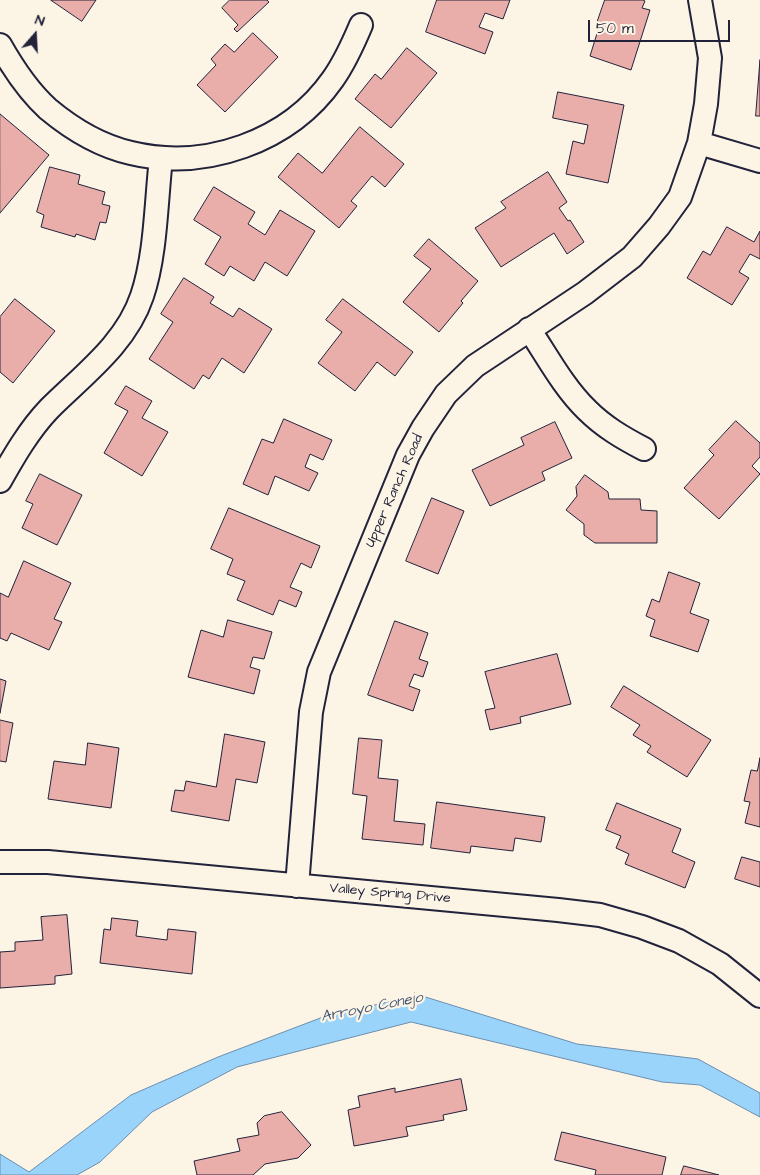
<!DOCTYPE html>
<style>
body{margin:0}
#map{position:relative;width:760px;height:1175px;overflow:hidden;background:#fcf5e5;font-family:"Architects Daughter",sans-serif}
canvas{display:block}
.north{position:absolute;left:10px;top:10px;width:50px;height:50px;-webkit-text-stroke:4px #fcf5e5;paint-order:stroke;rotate:19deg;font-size:14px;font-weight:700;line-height:20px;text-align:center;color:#22223b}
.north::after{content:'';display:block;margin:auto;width:18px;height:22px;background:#22223b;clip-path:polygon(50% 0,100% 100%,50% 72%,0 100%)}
.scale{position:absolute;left:588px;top:20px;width:142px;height:22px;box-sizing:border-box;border:2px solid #22223b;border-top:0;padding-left:6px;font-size:15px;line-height:18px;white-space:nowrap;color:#22223b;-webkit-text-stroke:4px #fcf5e5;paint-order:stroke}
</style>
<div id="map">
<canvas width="760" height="1175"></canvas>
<div class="north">N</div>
<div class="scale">50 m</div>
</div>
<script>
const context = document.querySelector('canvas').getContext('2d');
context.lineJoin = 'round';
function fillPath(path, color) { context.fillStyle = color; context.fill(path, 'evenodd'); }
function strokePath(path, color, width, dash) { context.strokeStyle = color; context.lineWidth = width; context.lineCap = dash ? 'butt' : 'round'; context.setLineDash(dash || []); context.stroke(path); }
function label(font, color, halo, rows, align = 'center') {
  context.font = font + ' "Architects Daughter",sans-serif'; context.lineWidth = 4.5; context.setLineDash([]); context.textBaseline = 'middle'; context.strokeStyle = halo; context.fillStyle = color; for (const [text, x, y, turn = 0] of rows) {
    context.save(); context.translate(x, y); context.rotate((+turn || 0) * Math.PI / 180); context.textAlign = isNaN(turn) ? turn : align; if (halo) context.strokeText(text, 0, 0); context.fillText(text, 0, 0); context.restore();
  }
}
const water = new Path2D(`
 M 419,995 L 577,1044 L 698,1059 L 760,1093 L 760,1117 L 700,1085 L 662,1082 L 411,1022 L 237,1067 L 152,1112 L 100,1162 L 77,1175 L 0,1175 L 0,1154 L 29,1172 L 131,1095 L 218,1057 L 323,1017 Z`);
fillPath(water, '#9bd4fb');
strokePath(water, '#6b8dae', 1);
const building = new Path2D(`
 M 51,0 L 96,0 L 82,21 Z
 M 230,0 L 267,0 L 269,2 L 237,32 L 234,29 L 238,25 L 222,8 Z
 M 437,0 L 510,0 L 503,19 L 485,13 L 479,27 L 493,32 L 485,54 L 426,32 Z
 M 605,0 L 643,0 L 645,1 L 642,8 L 650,10 L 631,70 L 590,56 L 599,27 L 596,26 Z
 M 253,33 L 278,57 L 225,112 L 197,85 L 216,65 L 211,59 L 225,44 L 234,52 Z
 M 407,48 L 437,73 L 391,128 L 355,99 L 375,74 L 381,79 Z
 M 760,60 L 760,116 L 756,116 Z
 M 558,92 L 624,105 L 608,183 L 566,174 L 573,141 L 584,144 L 588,125 L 553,118 Z
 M 0,114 L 49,155 L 0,213 Z
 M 360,127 L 404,164 L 385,187 L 372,176 L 351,201 L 357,206 L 339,228 L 278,177 L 298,153 L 322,173 Z
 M 50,167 L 80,175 L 78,184 L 105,192 L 102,204 L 110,206 L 106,223 L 100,222 L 95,240 L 76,234 L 75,237 L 41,227 L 44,215 L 37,212 Z
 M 548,172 L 567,202 L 559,208 L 568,221 L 570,220 L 584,242 L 567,254 L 554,233 L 501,267 L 475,228 L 506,208 L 501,202 Z
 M 214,187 L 255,212 L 248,224 L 265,235 L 280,210 L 315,231 L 287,276 L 265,262 L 254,281 L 230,266 L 224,276 L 205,264 L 221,237 L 194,220 Z
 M 727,227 L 754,242 L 760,231 L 760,259 L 750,254 L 739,272 L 749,278 L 732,305 L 687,278 L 703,251 L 710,255 Z
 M 429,239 L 478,281 L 461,301 L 463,303 L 439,332 L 403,302 L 431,269 L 414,256 Z
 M 184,278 L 214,297 L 210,303 L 233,317 L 239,308 L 272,329 L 244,373 L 222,358 L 209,379 L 203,375 L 194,389 L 149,359 L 173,322 L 161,314 Z
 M 15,299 L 55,331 L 13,383 L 0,372 L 0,317 Z
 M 343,299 L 413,352 L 395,376 L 377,362 L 355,391 L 318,363 L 342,332 L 326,320 Z
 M 126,386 L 152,401 L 142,418 L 168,432 L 142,476 L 104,453 L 128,411 L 115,404 Z
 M 284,419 L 332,440 L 323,460 L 310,454 L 305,467 L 318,473 L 309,491 L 275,476 L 268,495 L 243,484 L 262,439 L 273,443 Z
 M 736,421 L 760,443 L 760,457 L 752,466 L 760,474 L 719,519 L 684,488 L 714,455 L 709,450 Z
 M 555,422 L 572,458 L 542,472 L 545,480 L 490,506 L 472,470 L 524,445 L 521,438 Z
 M 40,474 L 82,495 L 57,545 L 22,528 L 33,504 L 26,501 Z
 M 585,475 L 608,492 L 609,499 L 640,499 L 641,510 L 657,511 L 657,543 L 595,543 L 584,535 L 584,524 L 566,510 L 577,496 L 576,487 Z
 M 432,498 L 464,511 L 438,574 L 406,561 Z
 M 229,508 L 320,546 L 311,568 L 301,563 L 290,587 L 302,592 L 296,607 L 279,600 L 273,615 L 237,600 L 245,581 L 227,574 L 233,559 L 211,549 Z
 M 24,561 L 71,583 L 54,619 L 62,622 L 49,650 L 11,633 L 7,641 L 0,638 L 0,593 L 8,597 Z
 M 669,572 L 700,583 L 690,613 L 709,620 L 698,652 L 650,636 L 655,620 L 646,616 L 652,599 L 659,602 Z
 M 228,620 L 272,632 L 264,659 L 253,657 L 250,667 L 260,670 L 254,694 L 188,677 L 201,630 L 223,637 Z
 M 395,621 L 428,633 L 419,659 L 428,662 L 423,677 L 414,674 L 409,686 L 420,690 L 413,711 L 368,695 Z
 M 557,654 L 571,704 L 520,717 L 521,723 L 490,730 L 485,710 L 495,708 L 485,672 Z
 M 0,679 L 6,681 L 0,713 Z
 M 624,686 L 711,740 L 687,777 L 647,752 L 651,746 L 633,735 L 640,725 L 611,707 Z
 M 0,720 L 13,723 L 6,762 L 0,761 Z
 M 225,734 L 265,742 L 257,783 L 236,779 L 229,821 L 171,811 L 175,790 L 184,791 L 186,781 L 216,787 Z
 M 359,738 L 382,740 L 378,778 L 398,780 L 394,821 L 425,824 L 423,845 L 362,839 L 367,796 L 353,794 Z
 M 88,743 L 119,748 L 111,808 L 48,799 L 54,761 L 85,765 Z
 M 760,758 L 760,827 L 745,823 L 750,802 L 744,801 L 751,770 L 757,771 Z
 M 437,802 L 545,817 L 541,842 L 515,838 L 513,851 L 471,846 L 470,853 L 431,848 Z
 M 617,803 L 681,829 L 672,852 L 695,862 L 685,888 L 625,864 L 629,854 L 616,848 L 621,836 L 606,830 Z
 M 742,857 L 760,862 L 760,887 L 735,879 Z
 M 67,915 L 72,974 L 55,976 L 55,984 L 0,988 L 0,952 L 15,951 L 15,942 L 43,940 L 41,917 Z
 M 112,918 L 138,921 L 136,936 L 167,940 L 168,929 L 196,932 L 192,974 L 100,963 L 104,929 L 110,930 Z
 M 461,1079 L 467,1110 L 443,1115 L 444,1120 L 406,1127 L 408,1136 L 354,1146 L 348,1110 L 360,1107 L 358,1096 L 395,1088 L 395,1092 Z
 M 282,1112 L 311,1145 L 298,1158 L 265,1164 L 253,1175 L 197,1175 L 194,1161 L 240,1151 L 237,1139 L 259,1135 L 257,1123 L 264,1116 Z
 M 562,1132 L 666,1157 L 662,1175 L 595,1175 L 596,1170 L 555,1160 Z
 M 684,1166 L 719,1175 L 681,1175 Z`);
fillPath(building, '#e9aeaa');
strokePath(building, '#22223b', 1);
const street = new Path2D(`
 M 0,45 C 13,68 28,91 48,109 C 72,129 100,146 131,153 C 205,171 289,142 333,79 C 345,62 353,44 361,25
 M 699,143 L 760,161
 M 529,329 C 547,356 564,388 587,410 C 604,427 623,438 644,449
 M 0,481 C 14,456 29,430 49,409 C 83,375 126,344 142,296 C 156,255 156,202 161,158
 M 0,862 L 48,862 L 558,910 L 600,915 L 642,927 L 679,941 L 720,964 L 760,996
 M 297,886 L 311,712 L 319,672 L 408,455 L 423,428 L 446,394 L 475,366 L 585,293 L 632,257 L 659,226 L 680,197 L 699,143 L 706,104 L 710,58 L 700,0`);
strokePath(street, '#22223b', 26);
strokePath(street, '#fcf5e5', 22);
label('14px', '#22223b', '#fcf5e5', [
 ["Upper Ranch Road",395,491,-66],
 ["Valley Spring Drive",390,894,5]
]);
label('italic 15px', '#465775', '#fcf5e5', [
 ["Arroyo Conejo",372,1008,-11]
]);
</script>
